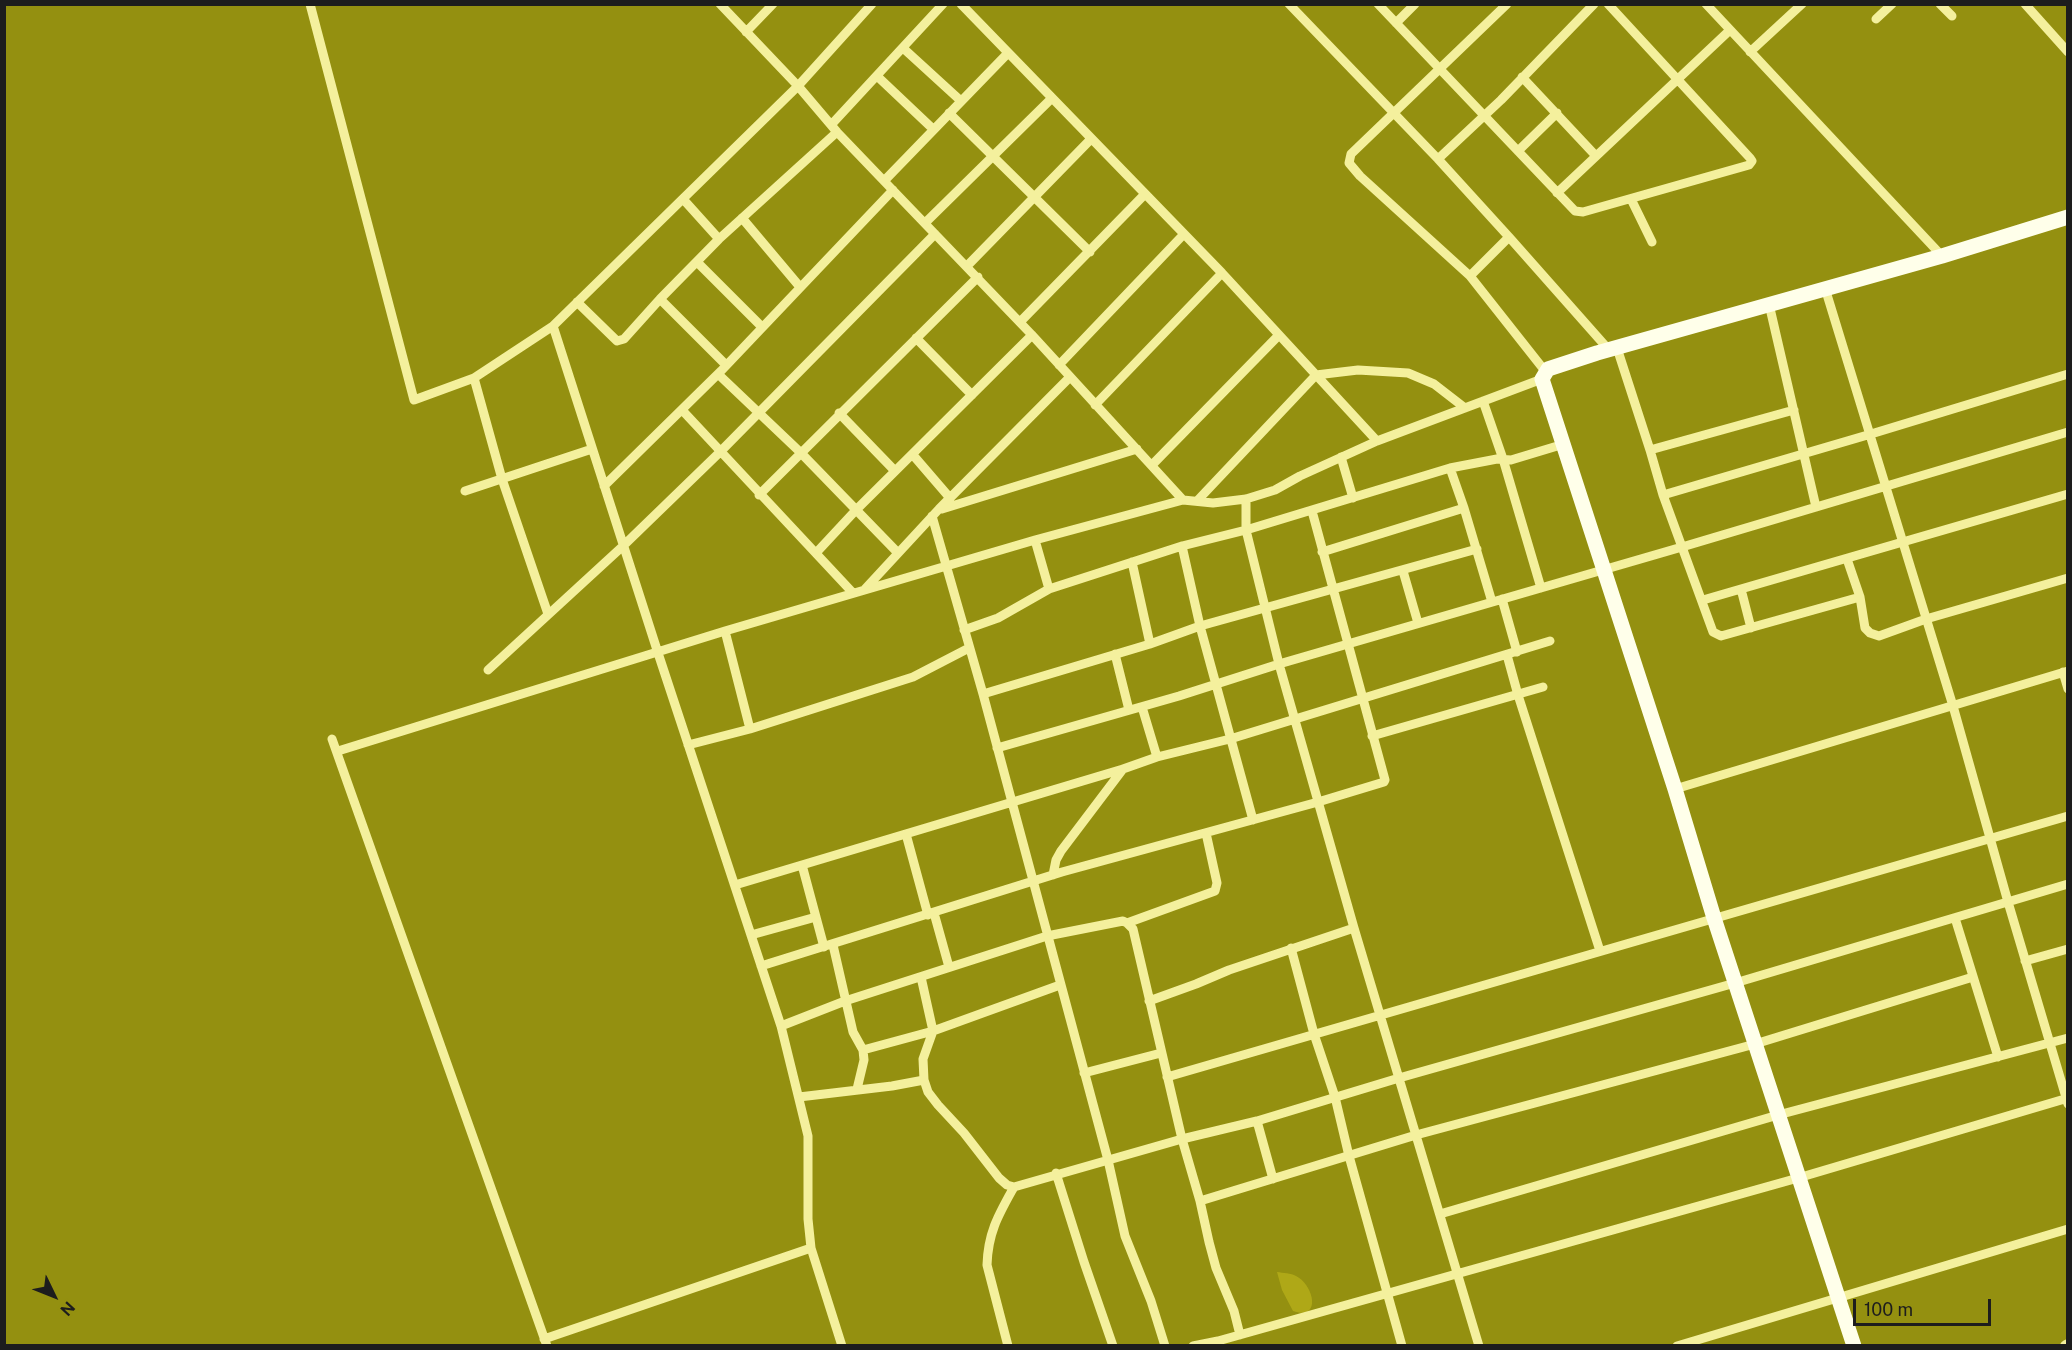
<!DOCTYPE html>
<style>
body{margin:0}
#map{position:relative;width:2072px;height:1350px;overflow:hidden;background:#949010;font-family:"Public Sans",sans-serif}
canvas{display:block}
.frame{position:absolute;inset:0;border:6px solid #1d1d1d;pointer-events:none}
.north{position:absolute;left:24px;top:1266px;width:60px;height:60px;-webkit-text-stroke:4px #949010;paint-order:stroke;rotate:133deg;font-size:16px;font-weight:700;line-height:24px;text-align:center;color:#1d1d1d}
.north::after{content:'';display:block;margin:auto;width:21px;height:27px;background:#1d1d1d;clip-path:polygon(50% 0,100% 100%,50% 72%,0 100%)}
.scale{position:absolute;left:1853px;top:1299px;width:138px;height:27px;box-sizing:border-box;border:3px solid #1d1d1d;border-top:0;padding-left:8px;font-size:18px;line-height:21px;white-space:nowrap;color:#1d1d1d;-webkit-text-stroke:4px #949010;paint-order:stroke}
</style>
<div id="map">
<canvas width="2072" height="1350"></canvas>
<div class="frame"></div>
<div class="north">N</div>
<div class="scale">100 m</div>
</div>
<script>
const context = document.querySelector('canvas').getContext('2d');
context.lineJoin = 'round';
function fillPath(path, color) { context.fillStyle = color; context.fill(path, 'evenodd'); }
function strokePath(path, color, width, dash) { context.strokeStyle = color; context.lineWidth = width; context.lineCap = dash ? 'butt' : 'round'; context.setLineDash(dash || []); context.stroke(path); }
fillPath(new Path2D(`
 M 1277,1272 C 1283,1273 1291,1273 1296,1276 C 1314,1285 1322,1321 1293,1311 L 1282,1290 Z`), '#afa817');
strokePath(new Path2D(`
 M 310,4 L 414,400 L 474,378 L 553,326 L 798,86 L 872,4
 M 720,4 L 798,86 L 837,132 L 884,181 L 1032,335 L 1183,500
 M 961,4 L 1222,273 L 1377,441
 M 1289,4 L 1438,159 L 1509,237 L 1470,276 L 1545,371
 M 1378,4 L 1575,211 L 1583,212 L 1749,165 L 1752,161 L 1750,158 L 1608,4
 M 1706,4 L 1942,256
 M 1940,4 L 1952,16
 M 2025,4 L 2068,52
 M 1876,19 L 1892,4
 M 1396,23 L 1415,4
 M 746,32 L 773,4
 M 903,48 L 961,101
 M 1750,52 L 1802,4
 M 877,76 L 933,129
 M 1522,77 L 1596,156
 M 949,113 L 1090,252
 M 831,125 L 943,4
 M 1518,151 L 1557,113
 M 1438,159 L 1501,100 L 1594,4
 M 884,181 L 1008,53
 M 1557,193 L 1730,30
 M 683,199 L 719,239
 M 1631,199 L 1652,242
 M 742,218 L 800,287
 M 925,223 L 1052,98
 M 1509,237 L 1609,350
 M 697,262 L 762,327
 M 967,266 L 1091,139
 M 1470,276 L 1360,176 L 1349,163 L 1351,154 L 1507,4
 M 1825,288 L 1953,706 L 2008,902 L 2068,1104
 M 660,299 L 726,365
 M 577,302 L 617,341 L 624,339 L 660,299 L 719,239 L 837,132
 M 1769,304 L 1816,507
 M 1020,322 L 1145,194
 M 553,326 L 658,653 L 781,1026 L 808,1136 L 808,1219 L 811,1248 L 842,1346
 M 916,338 L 972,395
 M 1617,348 L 1650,450
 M 1059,365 L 1184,234
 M 718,374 L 800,452 L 898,553
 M 474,378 L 502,479 L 548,614
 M 1483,401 L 1503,459 L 1541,588
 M 1095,405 L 1222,273
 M 682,410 L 853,593
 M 1794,410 L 1650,450 L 1663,495 L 1713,632 L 1721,636 L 1860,597
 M 839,413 L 895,471
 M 913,455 L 950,498
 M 1341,457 L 1353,498
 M 1152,465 L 1279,335
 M 1450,468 L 1464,508 L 1492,602
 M 604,486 L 721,371 L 893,190
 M 465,491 L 592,449
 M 759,495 L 978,277
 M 1663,495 L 1871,434 L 2068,374
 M 1246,499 L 1246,530 L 1279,664 L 1354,928 L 1479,1346
 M 1197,501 L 1316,375 L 1358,370 L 1408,373 L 1434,384 L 1465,408
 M 942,509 L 1137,449
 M 932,516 L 983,694 L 1108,1160 L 1125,1236 L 1151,1301 L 1165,1346
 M 1035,540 L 1049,589
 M 1182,546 L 1200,626 L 1253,820
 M 1322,552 L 1464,508
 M 816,553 L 856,510 L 1032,335
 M 1847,559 L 1860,597 L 1865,628 L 1870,633 L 1879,636 L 1926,619 L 2068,578
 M 1132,562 L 1150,644
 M 1403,571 L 1418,623
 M 865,589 L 939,509 L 1070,377
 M 1741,589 L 1751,628
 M 1502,599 L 1517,652
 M 1703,600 L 2068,494
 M 964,630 L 998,618 L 1049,589 L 1182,546 L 1246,530 L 1450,468 L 1497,459 L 1511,460 L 1564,444
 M 725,631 L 750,729
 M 1115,654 L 1129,710
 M 1507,655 L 1518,695 L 1600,951
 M 488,670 L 623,546 L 720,452 L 935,234
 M 2063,672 L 2068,689
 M 983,694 L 1150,644 L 1200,626 L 1477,549
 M 1142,707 L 1157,757 L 1230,739 L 1550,641
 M 1372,736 L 1543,687
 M 332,739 L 547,1346
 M 688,745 L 750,729 L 913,677 L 969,648
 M 997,748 L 1179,696 L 1279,664 L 1682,547 L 2068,432
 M 338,751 L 725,631 L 1035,540 L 1183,500 L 1213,503 L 1246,499 L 1275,490 L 1300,476 L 1377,441 L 1542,379
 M 1675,789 L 2068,671
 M 906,834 L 928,915
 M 802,865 L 824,947
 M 1053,875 L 1056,860 L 1061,851 L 1123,769 L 1157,757
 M 735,885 L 1123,769
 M 934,913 L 949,967
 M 1955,918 L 1998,1057
 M 1127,923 L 1133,929 L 1182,1139 L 1200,1201 L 1209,1242 L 1216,1268 L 1234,1311 L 1240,1335
 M 751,935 L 816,917
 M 833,945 L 853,1032 L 863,1050 L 933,1031 L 1060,985
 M 1291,948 L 1314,1034 L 1335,1097 L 1349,1156 L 1402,1346
 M 2025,961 L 2068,949
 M 761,966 L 1062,872 L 1318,802 L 1384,782 L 1385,780 L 1312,511
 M 921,977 L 933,1031 L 923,1059 L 924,1080 L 928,1092 L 938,1105 L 964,1133 L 999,1178 L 1007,1185 L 1014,1187 L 1182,1139 L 1257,1121 L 1399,1078 L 1735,983 L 2068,884
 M 1149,1001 L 1196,984 L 1229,970 L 1354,928
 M 781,1026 L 845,1001 L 1047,936 L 1123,921 L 1127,923 L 1215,891 L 1217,883 L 1206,833
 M 1084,1073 L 1161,1053
 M 1167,1077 L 2068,816
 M 857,1089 L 864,1060 L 863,1050
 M 799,1097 L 892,1086 L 924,1080
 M 1257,1121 L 1273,1179
 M 1056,1173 L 1084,1262 L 1113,1346
 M 1200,1201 L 1416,1135 L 1755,1044 L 1973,977
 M 1440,1214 L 1778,1115 L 2068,1038
 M 544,1339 L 811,1248
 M 1008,1346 L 987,1265 C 988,1232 999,1214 1014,1187
 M 1193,1346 L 1218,1341 L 1798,1178 L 2068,1098
 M 1677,1346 L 2068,1229`), '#f4f09d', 9);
strokePath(new Path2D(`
 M 2066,1346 L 2068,1345`), '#f4f09d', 12);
strokePath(new Path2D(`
 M 1854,1346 L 1714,918 L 1675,789 L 1542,379 L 1548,369 L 1597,353 L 1942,256 L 2068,217`), '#ffffea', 15);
</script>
